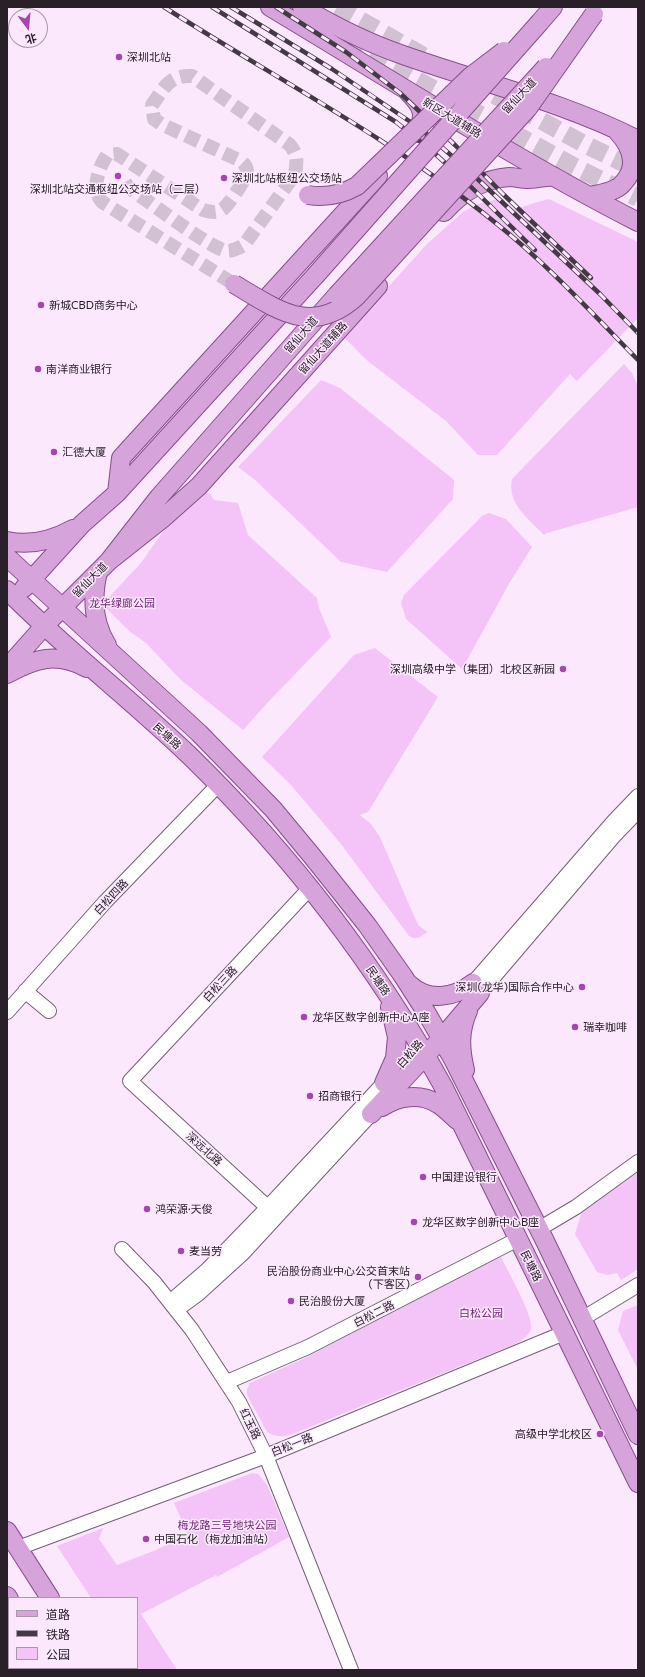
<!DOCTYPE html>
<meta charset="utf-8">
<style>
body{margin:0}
#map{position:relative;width:645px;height:1677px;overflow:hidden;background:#fce8fd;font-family:Commissioner,"Noto Sans SC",sans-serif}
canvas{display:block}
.frame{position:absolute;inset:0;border:8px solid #29202a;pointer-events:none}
.legend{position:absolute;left:8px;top:1597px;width:130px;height:72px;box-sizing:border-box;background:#fce8fd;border:1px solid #a898a9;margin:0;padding:5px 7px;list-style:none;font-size:12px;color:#29202a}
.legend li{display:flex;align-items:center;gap:8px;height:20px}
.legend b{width:20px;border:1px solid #a898a9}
.north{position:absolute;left:8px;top:8px;width:40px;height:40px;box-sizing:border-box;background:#fce8fd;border:1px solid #a898a9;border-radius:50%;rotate:164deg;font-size:11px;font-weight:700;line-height:16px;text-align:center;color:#29202a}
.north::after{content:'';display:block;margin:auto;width:14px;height:18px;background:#a546ae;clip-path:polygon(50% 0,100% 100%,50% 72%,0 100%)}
</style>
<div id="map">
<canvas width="645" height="1677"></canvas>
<div class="frame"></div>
<ul class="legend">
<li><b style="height:5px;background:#d6a4da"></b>道路</li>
<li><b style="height:5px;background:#443a45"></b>铁路</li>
<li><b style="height:11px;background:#f4c3f7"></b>公园</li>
</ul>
<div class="north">北</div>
</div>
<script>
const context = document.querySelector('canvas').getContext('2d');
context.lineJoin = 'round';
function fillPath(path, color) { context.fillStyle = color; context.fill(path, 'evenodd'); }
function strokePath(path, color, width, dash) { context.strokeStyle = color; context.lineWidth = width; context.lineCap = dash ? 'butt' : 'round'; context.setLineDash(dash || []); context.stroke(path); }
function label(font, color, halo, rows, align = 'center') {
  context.font = font + ' Commissioner,"Noto Sans SC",sans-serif'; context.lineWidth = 3; context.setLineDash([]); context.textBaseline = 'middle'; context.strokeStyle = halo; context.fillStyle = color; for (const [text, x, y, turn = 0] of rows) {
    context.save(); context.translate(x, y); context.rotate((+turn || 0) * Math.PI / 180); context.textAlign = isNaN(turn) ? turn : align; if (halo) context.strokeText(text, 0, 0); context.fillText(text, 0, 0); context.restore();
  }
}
fillPath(new Path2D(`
 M 504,198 L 508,212 L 534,203 L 549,199 L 638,242 L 638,318 L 577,381 L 570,374 L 497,455 L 478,455 L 446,421 L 369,362 C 360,354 352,344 343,337 L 427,244 L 464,211 L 481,203 Z
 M 624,364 L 632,373 L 638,386 L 638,507 L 547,533 L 544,535 C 528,518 507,504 512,479 Z
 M 321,380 L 340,388 L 454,480 L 453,499 L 387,572 L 341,562 L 255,480 L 238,467 Z
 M 203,491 L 210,494 L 214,500 L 238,503 L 248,535 L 317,598 L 319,608 L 331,637 L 270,700 L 243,730 L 181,680 L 146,643 L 129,631 L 105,607 L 104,603 C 116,589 128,577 140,564 C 148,554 153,545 160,536 C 172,518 187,504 203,491 Z
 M 489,513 L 506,519 L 532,547 L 510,582 L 462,669 L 406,619 L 401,603 L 404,595 L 482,516 Z
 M 375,648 L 438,697 L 368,812 L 360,815 L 371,824 L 380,837 L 414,916 L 419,926 L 428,932 L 418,938 L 413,938 L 409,936 L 341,844 L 291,785 L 262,757 L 354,655 Z
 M 638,1172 L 638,1269 L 621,1280 L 617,1273 L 607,1275 L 597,1272 L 575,1234 L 582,1211 Z
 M 501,1257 C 507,1269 533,1316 531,1327 C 530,1336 522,1340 515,1344 L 290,1435 C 281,1437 275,1437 267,1432 L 247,1395 L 247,1389 L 250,1383 L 305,1358 L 457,1278 Z
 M 638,1305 L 638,1370 L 618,1330 L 623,1311 Z
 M 252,1473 L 258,1474 L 267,1485 L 289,1537 L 217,1577 L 216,1575 L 141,1614 L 177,1670 L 128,1670 L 126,1668 L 137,1668 L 137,1598 L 91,1598 L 57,1546 L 103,1528 L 99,1539 L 117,1565 L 156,1550 L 186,1535 L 187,1532 L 174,1503 Z`), '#f4c3f7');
strokePath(new Path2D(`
 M 125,182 L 128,187 C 144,198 212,250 227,251 C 233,251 239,248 244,245 L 295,174 C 297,162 298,155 290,145 L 192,76 C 169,75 164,88 152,105 L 154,119 L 161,124 L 241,161 C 244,164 247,166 247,171 C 246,179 230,203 224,208 C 217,214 210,212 203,210 L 117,154 L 107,155 C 98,169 91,189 102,202 L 234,284`), '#d2c0d3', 14, [14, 7]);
strokePath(new Path2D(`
 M 337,7 L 427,58
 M 323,28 L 575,167 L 638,198
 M 471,82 L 584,144 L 638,170`), '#d2c0d3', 18, [18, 9]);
const minor = new Path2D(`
 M 473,983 L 614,821 L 638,796
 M 25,991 L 49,1011
 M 480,993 L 613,837 L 638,811
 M 7,1012 L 105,902 L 218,785
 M 277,1216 L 130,1081 L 310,888
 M 539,1229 L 576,1207 L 638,1162
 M 122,1249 L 154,1282 L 192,1330 L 239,1402 L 266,1456 L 351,1670
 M 170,1302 L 207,1270 L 268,1207 L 384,1083
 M 176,1310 L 198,1294 L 243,1253 L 371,1114
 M 582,1319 L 638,1285
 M 227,1382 L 308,1347 L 518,1239
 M 18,1548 L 266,1456 L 564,1333`);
const major = new Path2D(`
 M 270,7 C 392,80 511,157 638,222
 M 302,7 C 334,26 368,43 403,55 C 482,83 564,102 638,140
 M 540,22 L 553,7
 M 408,92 C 422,106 427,115 416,133
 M 590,196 C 599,194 609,193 617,188 C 620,187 622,184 624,182 C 639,165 631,146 617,131
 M 444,212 C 462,192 482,179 509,177 C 515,177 522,179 528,179 C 536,179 545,177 553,176
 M 117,493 L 121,458 L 378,176
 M 7,541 C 30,546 53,540 73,529
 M 7,557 L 199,733 L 273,809 L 312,856 L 367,925 L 403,976 L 426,1012 L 453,1059 L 545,1241 L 638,1435
 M 109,561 L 162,519 L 199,486 L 378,286
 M 98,572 C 92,597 93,623 107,645
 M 24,588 L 82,524 L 117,493 L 315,276
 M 7,590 C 65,649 132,700 192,758 C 291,855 376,965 443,1086 L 638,1483
 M 7,668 L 45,625 L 109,561 L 159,497 L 337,295
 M 7,674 C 36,658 56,652 87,668
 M 409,984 C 428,1002 454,998 473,983
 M 465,1070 C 460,1049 459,1031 468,1011
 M 384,1083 L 395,1058 L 397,1037 L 390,1007
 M 382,1107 C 399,1096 420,1093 438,1104 C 445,1108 451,1115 457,1120
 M 371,1114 L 441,1039 L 480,993
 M 7,1531 L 50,1598
 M 7,1596 L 9,1599
 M 53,1668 L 54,1670
 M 94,1668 L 95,1670`);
strokePath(minor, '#745f76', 16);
strokePath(major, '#874e8d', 20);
strokePath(minor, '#fff', 14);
strokePath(major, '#d6a4da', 18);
const rail = new Path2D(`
 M 164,7 C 275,78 394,140 497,224 C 548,265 593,314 638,360
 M 212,7 L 396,122 L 431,150 L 466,182 L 535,250
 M 231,7 L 332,69 L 421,129 L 469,171 L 600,294 L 638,333
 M 276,7 L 346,52 L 400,93 L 455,145 L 503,194 L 591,278`);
strokePath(rail, '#443a45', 4.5);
strokePath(rail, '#fce8fd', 3, [9]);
const majorBridge = new Path2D(`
 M 308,195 C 326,198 341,195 357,186 L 470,77 L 504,51
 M 315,276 L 540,22
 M 234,284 C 278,310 312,337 357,296 L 528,108 L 594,14
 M 337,295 L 546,67`);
strokePath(majorBridge, '#874e8d', 20, []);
strokePath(majorBridge, '#d6a4da', 18);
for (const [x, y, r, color] of [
 [119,57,4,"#a546ae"],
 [118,176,4,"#a546ae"],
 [224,178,4,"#a546ae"],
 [41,305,4,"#a546ae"],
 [38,369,4,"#a546ae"],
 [54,452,4,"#a546ae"],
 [563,669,4,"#a546ae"],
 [582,987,4,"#a546ae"],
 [304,1017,4,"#a546ae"],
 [575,1027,4,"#a546ae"],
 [310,1096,4,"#a546ae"],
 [423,1177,4,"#a546ae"],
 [147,1209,4,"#a546ae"],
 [414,1222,4,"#a546ae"],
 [181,1251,4,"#a546ae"],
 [418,1277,4,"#a546ae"],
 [291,1301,4,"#a546ae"],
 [600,1434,4,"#a546ae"],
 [146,1539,4,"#a546ae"]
]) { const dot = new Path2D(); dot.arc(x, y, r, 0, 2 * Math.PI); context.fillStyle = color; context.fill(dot); strokePath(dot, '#fce8fd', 1.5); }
label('11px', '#29202a', '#fce8fd', [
 ["深圳北站",127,57],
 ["深圳北站枢纽公交场站",232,178],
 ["深圳北站交通枢纽公交场站（二层）",118,189,"center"],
 ["新城CBD商务中心",49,305],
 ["南洋商业银行",46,369],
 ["汇德大厦",62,452],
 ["深圳高级中学（集团）北校区新园",555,669,"right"],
 ["深圳(龙华)国际合作中心",574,987,"right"],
 ["龙华区数字创新中心A座",312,1017],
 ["瑞幸咖啡",583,1027],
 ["招商银行",318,1096],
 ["中国建设银行",431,1177],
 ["鸿荣源·天俊",155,1209],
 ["龙华区数字创新中心B座",422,1222],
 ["麦当劳",189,1251],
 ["民治股份商业中心公交首末站",410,1271,"right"],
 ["(下客区)",410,1284,"right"],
 ["民治股份大厦",299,1301],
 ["高级中学北校区",592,1434,"right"],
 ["中国石化（梅龙加油站）",154,1539]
], 'left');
label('11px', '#29202a', '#fce8fd', [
 ["留仙大道",519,96,-47],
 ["新区大道辅路",452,118,31],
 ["留仙大道",301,335,-49],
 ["留仙大道辅路",323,348,-48],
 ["留仙大道",90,580,-45],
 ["民塘路",167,736,42],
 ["白松四路",111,897,-47],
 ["民塘路",378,981,56],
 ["白松三路",220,984,-47],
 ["白松路",410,1054,-48],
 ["深远北路",204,1149,42],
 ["民塘路",531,1266,64],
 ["白松二路",374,1314,-27],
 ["红玉路",250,1424,64],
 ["白松一路",292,1445,-22]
]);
label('11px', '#6c1e73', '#fce8fd', [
 ["龙华绿廊公园",122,603],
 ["白松公园",481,1313],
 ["梅龙路三号地块公园",227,1525]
]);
</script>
